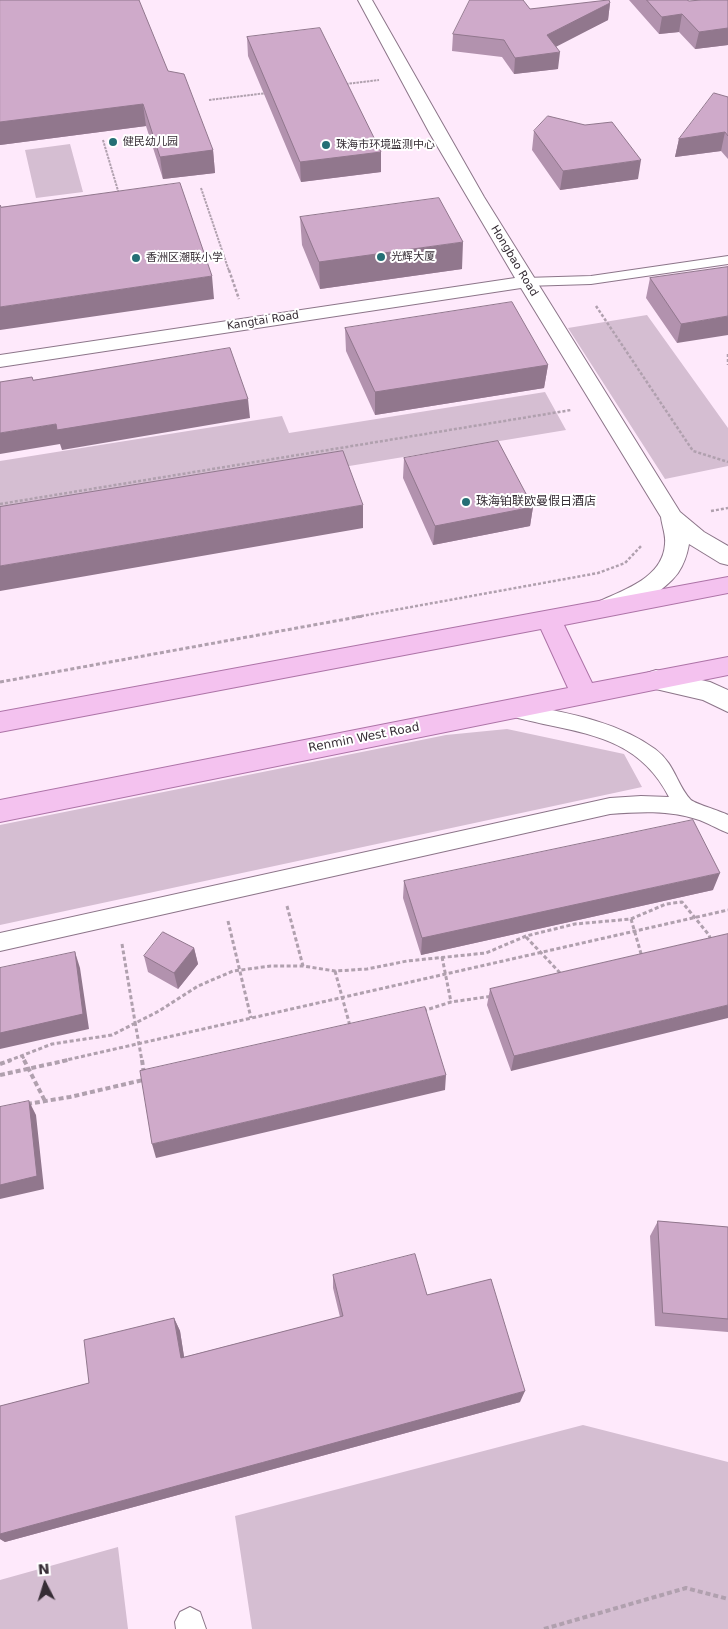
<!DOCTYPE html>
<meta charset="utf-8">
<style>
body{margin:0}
#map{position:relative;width:728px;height:1629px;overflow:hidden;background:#fee9fb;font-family:"DejaVu Sans",sans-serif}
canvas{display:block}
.north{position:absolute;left:20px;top:1559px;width:50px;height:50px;-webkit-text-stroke:4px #fff;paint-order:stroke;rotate:355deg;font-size:14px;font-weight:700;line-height:20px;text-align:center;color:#362d35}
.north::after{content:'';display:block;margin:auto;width:18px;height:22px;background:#362d35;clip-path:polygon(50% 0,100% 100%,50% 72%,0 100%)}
</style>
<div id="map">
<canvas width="728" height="1629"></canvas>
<div class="north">N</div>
</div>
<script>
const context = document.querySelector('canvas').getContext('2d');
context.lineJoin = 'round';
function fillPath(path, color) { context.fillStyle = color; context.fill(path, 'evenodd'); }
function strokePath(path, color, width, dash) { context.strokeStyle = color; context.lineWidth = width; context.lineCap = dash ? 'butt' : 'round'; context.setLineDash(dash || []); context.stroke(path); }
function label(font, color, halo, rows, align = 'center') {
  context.font = font + ' "DejaVu Sans","Noto Sans SC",sans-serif'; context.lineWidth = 4; context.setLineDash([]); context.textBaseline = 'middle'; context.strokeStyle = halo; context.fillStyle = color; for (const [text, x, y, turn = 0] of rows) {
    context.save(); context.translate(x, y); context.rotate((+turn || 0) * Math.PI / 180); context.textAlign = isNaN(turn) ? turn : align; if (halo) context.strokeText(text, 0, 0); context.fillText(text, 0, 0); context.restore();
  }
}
fillPath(new Path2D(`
 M 70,144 L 83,192 L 36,198 L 25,150 Z
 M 647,315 L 728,428 L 728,466 L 665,479 L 568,328 Z
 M 545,392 L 566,430 L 0,524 L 0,461 L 282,416 L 289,433 Z
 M 507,729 L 624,754 L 642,787 L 0,925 L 0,825 L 446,735 Z
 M 583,1425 L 728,1462 L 728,1629 L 252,1629 L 235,1516 Z
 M 118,1547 L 128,1629 L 0,1629 L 0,1580 Z`), '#d5bed2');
const lane = new Path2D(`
 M 728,256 L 728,264 L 591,284 L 525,286 L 518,282 L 525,278 L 591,276 Z
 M 511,702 C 560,712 614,719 655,749 C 675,764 676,783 690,799 C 692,803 721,811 728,815 L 728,833 C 717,829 707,822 696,819 C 668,810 638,812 610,814 L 0,951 L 0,933 L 610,798 L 641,796 L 669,797 C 634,728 568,734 504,714 L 502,709 L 504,704 Z
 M 190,1607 L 200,1612 L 206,1629 L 176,1629 L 175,1622 L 180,1612 Z`);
const street = new Path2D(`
 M 358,0 L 372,0 L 484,197 L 680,512 L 704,532 L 728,546 L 728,565 L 720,563 L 689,544 C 687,555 684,564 678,573 C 665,591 622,619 600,613 L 597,607 L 600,601 C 626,589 663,577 665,544 C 666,535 662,526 661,517 L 521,288 L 0,367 L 0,355 L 515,278 L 429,132 Z
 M 656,670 L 710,682 L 728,690 L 728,712 L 703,700 L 647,687 L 643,680 L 647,673 Z`);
const primary = new Path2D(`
 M 728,577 L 728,593 L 564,625 L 592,683 L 728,657 L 728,675 L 0,822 L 0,800 L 568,688 L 541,629 L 0,732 L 0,712 Z`);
strokePath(lane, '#8c7589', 2);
strokePath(street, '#8c7589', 2);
strokePath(primary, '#ad73a7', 2);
strokePath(new Path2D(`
 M 346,84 L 379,80
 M 209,100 L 267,93
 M 103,140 L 119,194
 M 201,188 L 229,271`), '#b0a0ae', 2, [2.5, 1]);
strokePath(new Path2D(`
 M 229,270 L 239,299
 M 596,306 L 693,451 L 728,462
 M 728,354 L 728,365
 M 0,504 L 571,410
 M 711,511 L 728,508
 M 356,617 L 598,573 L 625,563 L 642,545`), '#b0a0ae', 2.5, [3, 2]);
strokePath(new Path2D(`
 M 0,682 L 363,616
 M 287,906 L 303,966
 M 228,921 L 251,1018
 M 122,944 L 135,1022
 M 62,1061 L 728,910`), '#b0a0ae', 3, [4, 2.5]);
strokePath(new Path2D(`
 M 0,1075 L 68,1060
 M 544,1629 L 686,1588 L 728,1599`), '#b0a0ae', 4, [5, 3]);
fillPath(lane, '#fff');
fillPath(street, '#fff');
fillPath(primary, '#f4c2ef');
strokePath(new Path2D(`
 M 631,919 L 642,957
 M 526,937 L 563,976
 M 442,957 L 451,1002
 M 335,971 L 350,1026
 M 423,1011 L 451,1002 L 493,996
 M 135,1022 L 142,1061
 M 22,1055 L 25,1061
 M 8,1061 L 52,1044 L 112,1035 L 159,1011 L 198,986 L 233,971 L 271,966 L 303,966 L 335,971 L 367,969 L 407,961 L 486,953 L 526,936 L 575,924 L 631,919 L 666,904 L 682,902 L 709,935 L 711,941`), '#b0a0ae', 3, [4, 2.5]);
strokePath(new Path2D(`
 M 24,1060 L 45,1101
 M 142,1060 L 144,1074
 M 0,1064 L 11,1060
 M 27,1104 L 70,1097 L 143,1080`), '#b0a0ae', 4, [5, 3]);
fillPath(new Path2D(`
 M 0,0 L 213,150 L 215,173 L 163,179 L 146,126 L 0,145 Z
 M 629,0 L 687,0 L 689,1 L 728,0 L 728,45 L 695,49 L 679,32 L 659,34 Z
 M 610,3 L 608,20 L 555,46 L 558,69 L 514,74 L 502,57 L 452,51 L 453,34 L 530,9 Z
 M 247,37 L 381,152 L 381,172 L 301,182 L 248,56 Z
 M 728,97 L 728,159 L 721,151 L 675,157 L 679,139 Z
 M 534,131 L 638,179 L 560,190 L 532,150 Z
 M 300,217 L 462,269 L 320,289 L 302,245 Z
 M 728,267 L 677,343 L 646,298 L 650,278 Z
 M 345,328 L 548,365 L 544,388 L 375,415 L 346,351 Z
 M 404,458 L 533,507 L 530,526 L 433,545 L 403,478 Z
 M 404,881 L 713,890 L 421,955 L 403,898 Z
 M 728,934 L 511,1071 L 487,1005 L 490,989 Z
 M 194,948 L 198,964 L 178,989 L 148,972 L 144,956 Z
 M 658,1221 L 728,1227 L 728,1332 L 655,1326 L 650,1236 Z
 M 333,1275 L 427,1295 L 520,1402 L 5,1542 L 0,1539 L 0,1406 L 89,1383 L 174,1318 L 180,1331 L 184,1357 L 340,1317 L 333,1288 Z`), '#b292ae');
fillPath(new Path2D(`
 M 610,3 L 608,20 L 546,52 L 547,35 Z
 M 682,14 L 679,32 L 659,34 L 662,17 Z
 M 728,28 L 728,45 L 695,49 L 699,32 Z
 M 560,52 L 558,69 L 514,74 L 515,58 Z
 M 143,104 L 146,126 L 0,145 L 0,122 Z
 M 725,132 L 721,151 L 675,157 L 679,139 Z
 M 213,150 L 215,173 L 163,179 L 160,157 Z
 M 381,152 L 381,172 L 301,182 L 300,162 Z
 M 641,160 L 638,179 L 560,190 L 563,171 Z
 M 463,242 L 462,269 L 320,289 L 319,262 Z
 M 212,276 L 214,299 L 0,330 L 0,307 Z
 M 728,316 L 728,335 L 677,343 L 681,324 Z
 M 548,365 L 544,388 L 375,415 L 375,392 Z
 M 248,399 L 250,418 L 62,450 L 60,444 L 0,454 L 0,433 L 56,424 Z
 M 363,505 L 363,528 L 0,591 L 0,566 Z
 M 533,507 L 530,526 L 433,545 L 435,526 Z
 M 720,873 L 713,890 L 421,955 L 422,938 Z
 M 194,948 L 198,964 L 178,989 L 174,973 Z
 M 75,952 L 80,968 L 89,1029 L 0,1049 L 0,1033 Z
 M 728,1005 L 728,1018 L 511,1071 L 514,1056 Z
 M 446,1075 L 445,1090 L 156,1158 L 152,1144 Z
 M 29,1101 L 36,1115 L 44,1189 L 0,1199 L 0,1185 Z
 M 174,1318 L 180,1331 L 186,1369 L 181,1358 Z
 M 525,1391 L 520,1402 L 5,1542 L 0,1539 L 0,1534 Z`), '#91778d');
const building = new Path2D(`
 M 0,0 L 139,0 L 168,71 L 184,74 L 213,150 L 160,157 L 143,104 L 0,122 Z
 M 470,0 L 523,0 L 530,9 L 608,0 L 609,0 L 610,3 L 547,35 L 560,52 L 515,58 L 504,40 L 453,34 Z
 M 647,0 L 687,0 L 689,1 L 701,0 L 728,0 L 728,28 L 699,32 L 682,14 L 662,17 Z
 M 320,28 L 381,152 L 300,162 L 247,37 Z
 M 714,93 L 728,97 L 728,136 L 725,132 L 679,139 Z
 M 548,116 L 585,125 L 612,122 L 641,160 L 563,171 L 534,131 Z
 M 180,183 L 212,276 L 0,307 L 0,205 L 1,207 Z
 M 439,198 L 463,242 L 319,262 L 300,217 Z
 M 728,267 L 728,316 L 681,324 L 650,278 Z
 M 512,302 L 548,365 L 375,392 L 345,328 Z
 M 230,348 L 248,399 L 57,430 L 56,424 L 0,433 L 0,382 L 32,377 L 33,380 Z
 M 498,441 L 533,507 L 435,526 L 404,458 Z
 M 343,451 L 363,505 L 0,566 L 0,507 Z
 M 693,820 L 720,873 L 422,938 L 404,881 Z
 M 163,932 L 194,948 L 174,973 L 144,956 Z
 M 728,934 L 728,1005 L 514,1056 L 490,989 Z
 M 75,952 L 83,1014 L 0,1033 L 0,968 Z
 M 425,1007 L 446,1075 L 152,1144 L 140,1071 Z
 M 29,1101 L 37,1176 L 0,1185 L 0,1107 Z
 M 658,1221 L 728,1227 L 728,1319 L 663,1313 Z
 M 415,1254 L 427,1295 L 491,1279 L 525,1391 L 0,1534 L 0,1406 L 89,1383 L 84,1340 L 174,1318 L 181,1358 L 343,1316 L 333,1275 Z`);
fillPath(building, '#cfaaca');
strokePath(building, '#91778d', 1);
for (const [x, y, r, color] of [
 [113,142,5,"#246f75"],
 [326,145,5,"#246f75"],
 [381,257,5,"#246f75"],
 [136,258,5,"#246f75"],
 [466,502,5,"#246f75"]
]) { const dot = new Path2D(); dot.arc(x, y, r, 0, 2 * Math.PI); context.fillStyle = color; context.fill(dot); strokePath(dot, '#fff', 2); }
label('11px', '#362d35', '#fff', [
 ["健民幼儿园",123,142],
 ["珠海市环境监测中心",336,145],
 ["光辉大厦",391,257],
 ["香洲区潮联小学",146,258]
], 'left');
label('11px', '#362d35', '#fff', [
 ["Hongbao Road",514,261,59],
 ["Kangtai Road",263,321,-9]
]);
label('12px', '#362d35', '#fff', [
 ["珠海铂联欧曼假日酒店",476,502]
], 'left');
label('12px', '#362d35', '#fff', [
 ["Renmin West Road",364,738,-11]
]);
</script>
